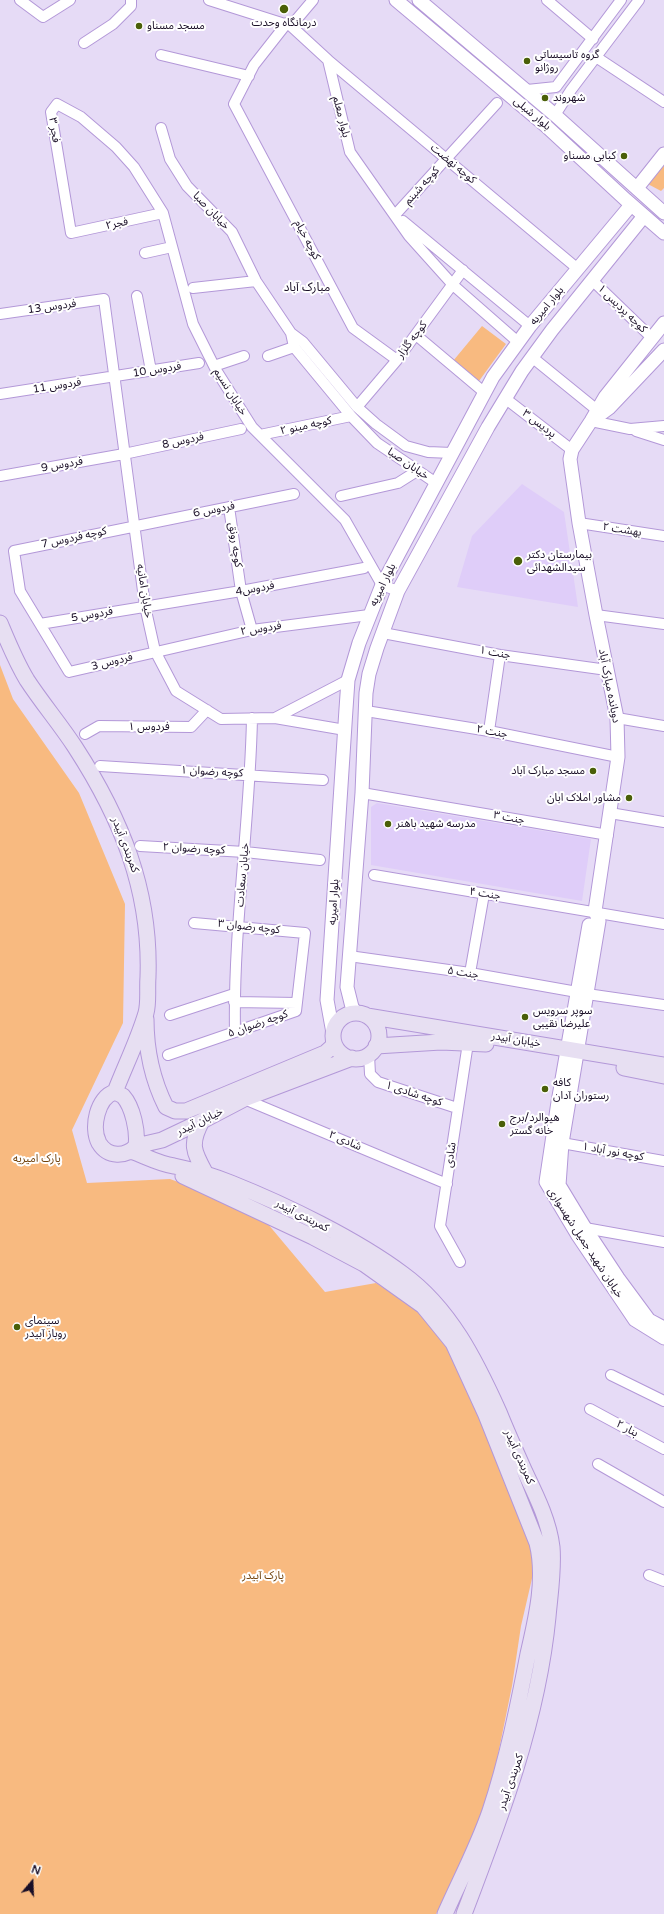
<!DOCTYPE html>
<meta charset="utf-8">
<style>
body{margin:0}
#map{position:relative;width:664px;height:1914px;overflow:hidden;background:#e6dbf6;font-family:"Varela Round",sans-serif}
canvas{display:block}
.north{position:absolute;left:12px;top:1862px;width:40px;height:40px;-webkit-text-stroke:3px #fff;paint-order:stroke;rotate:19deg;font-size:11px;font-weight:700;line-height:16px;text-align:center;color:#1a0f27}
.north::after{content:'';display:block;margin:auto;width:14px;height:18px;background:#1a0f27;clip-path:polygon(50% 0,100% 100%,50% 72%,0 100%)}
</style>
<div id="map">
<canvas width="664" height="1914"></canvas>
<div class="north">N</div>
</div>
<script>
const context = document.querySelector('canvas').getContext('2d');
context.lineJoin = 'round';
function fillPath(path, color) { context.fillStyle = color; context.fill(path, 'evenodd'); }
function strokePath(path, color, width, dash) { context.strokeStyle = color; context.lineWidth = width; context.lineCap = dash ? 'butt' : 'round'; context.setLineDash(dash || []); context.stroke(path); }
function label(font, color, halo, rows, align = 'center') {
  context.font = font + ' "Varela Round","Noto Sans Arabic",sans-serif'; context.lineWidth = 4; context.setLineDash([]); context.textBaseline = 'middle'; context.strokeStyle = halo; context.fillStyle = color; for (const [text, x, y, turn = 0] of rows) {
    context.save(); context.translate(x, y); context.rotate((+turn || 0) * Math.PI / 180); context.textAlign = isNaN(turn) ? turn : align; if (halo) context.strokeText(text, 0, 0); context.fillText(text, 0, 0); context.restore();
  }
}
fillPath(new Path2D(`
 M 522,484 L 564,512 L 578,607 L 457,587 L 472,536 Z
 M 377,803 L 591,839 L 582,901 L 371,865 L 371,807 Z`), '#dfcdf9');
fillPath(new Path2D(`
 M 664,160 L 664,188 L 661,191 L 646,183 Z
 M 482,326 L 506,344 L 479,381 L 453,361 Z
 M 0,665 L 13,699 L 79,793 L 125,904 L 123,1023 L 72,1130 L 87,1183 L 170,1179 L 257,1211 L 325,1292 L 376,1283 L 441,1325 L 537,1557 L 521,1626 L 512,1686 L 484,1823 L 436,1914 L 0,1914 Z`), '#f8ba80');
const minor = new Path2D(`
 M 20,0 L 43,17 L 70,0
 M 209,0 L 291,26 L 328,60 L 350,152 L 409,236 L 453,285 L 518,342
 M 547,0 L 593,39
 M 287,23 L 254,65 L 234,104 L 353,328 L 397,360
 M 291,26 L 313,0
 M 84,43 L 113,24 L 131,6 L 131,0
 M 161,55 L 249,76
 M 596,57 L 664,102
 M 328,60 L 578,269
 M 527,90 L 556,87 L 621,0
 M 555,115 L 571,90 L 639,0
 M 161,128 L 170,159 L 187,186 L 232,232 L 256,281 L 291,333 L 303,342 L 357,407 L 376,424 L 406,446 L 428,452 L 452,453
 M 163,213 L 71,233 L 51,112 L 57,104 L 81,117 L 116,147 L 134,167 L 163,213 L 193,324 L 216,370 L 252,427 L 345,520 L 382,585 L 398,591
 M 395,215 L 497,103
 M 403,221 L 530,326
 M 145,253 L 172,247
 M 592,280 L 652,338
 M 193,288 L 256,281
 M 137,296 L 151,371
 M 0,314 L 104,299 L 145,606 L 155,651 L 176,691 L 221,719 L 275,718 L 348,680
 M 291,333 L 294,347 L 351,416 L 377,443 L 436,483
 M 416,335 L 485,393
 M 268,356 L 294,347
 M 533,358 L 597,410
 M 214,366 L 244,356
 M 0,394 L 199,363
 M 506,399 L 572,450
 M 357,407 L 397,360 L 463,270
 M 591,421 L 630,429 L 664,426
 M 636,431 L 664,440
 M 260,435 L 351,416
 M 0,476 L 124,454 L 241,429
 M 294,494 L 14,551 L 20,591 L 69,672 L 252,630 L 369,615
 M 341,496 L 398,483 L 417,471
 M 229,507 L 241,591 L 252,630
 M 579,523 L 664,536
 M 596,615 L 664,624
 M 40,624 L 241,591 L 364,568
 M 383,633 L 500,655 L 607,670
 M 366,711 L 489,731 L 618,757
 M 275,718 L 345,730
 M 617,718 L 664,726
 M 489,731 L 500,655
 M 85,734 L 99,726 L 191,727 L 207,710
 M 100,766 L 323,780
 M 362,793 L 608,835
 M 610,813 L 664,822
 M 140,846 L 245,852 L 320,860
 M 374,875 L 664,924
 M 349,956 L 470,973 L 577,992
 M 470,973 L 484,894
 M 587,994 L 664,1005
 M 234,1002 L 297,1003
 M 170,1015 L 234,994
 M 235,1032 C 233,927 250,823 252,718
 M 168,1055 L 296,1011 L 305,933 L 194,923
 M 369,1055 L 370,1074 L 378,1082 L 457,1108
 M 244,1099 L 447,1184
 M 562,1143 L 664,1161
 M 585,1228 L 664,1242
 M 460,1262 L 440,1226 L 468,1043
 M 611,1375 L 664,1401
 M 590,1409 L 664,1449
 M 598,1464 L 664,1502
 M 649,1575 L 664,1581`);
const tertiary = new Path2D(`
 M 396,0 L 546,126 L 626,200 L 664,233
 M 419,0 L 555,115 L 664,213
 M 637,188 L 664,154
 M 664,323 L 605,397 L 591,421 L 572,450 L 570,459 L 579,523 L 596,615 L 617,718 L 618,757 L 595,911 L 599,921 L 562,1143 L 559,1185 L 585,1228 L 618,1278 L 649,1320 L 664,1328
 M 594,419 L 609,408 L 664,350
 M 589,925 L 558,1102 L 546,1182 L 577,1234 L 635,1320 L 664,1338
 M 356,1013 L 352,1007 L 347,987 L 362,793 L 366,693 L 369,674 L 377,648 L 398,591 L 488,427 L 522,371 L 552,330 L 644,216
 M 333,1033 L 327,1000 L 346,709 L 348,680 L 359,643 L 382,585 L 493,377 L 530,326 L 631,205`);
const secondary = new Path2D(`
 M 0,623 C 8,642 16,662 27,680 C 42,703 60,724 75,747 C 121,818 151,890 148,977 C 147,988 149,1002 146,1013 C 138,1040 125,1066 115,1092
 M333 1036a23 23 0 1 1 46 0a23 23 0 1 1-46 0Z
 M 367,1016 L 664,1065
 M 146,1019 C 146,1051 152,1079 166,1107 L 175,1111 L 186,1111 L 325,1053 L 334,1045
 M 376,1046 L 441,1042 L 486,1044
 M 624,1068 L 664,1076
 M 115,1092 C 117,1093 121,1095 123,1096 C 133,1107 138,1132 136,1146 C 126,1157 108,1158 99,1143 C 91,1128 97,1097 115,1092 Z
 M 202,1121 C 189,1145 194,1152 206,1174
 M 136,1146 L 162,1140 L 202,1121 L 244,1099 L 352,1058
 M 131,1151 C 145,1156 159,1164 174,1166 C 193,1170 212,1175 231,1183 C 286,1205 356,1239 403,1274 C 450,1308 476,1361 499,1412 C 507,1432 516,1452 525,1472 C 536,1495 549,1521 552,1547 C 554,1570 550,1594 548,1617 C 538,1720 501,1817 464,1914
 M 183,1176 L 313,1237 L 364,1264 L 423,1306 L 453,1343 L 486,1415 L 537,1543 C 546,1579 536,1619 528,1654 C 518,1706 507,1760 490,1811 C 478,1846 460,1880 445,1914`);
strokePath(minor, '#b398d8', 12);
strokePath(tertiary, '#b398d8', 15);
strokePath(secondary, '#b398d8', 17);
strokePath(minor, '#fff', 10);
strokePath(tertiary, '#fff', 13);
strokePath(secondary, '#e7dff2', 15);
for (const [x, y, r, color] of [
 [284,9,5,"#4a5f08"],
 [139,26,4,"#4a5f08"],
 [527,61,4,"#4a5f08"],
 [545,98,4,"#4a5f08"],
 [624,156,4,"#4a5f08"],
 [518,561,5,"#4a5f08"],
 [593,771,4,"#4a5f08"],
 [629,798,4,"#4a5f08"],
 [388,824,4,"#4a5f08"],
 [525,1017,4,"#4a5f08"],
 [545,1089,4,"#4a5f08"],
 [502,1124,4,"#4a5f08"],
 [17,1327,4,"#4a5f08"]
]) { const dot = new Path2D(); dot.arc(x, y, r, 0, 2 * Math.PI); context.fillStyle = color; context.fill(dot); strokePath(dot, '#fff', 1.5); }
label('11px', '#1a0f27', '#fff', [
 ["درمانگاه وحدت",284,23,"center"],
 ["مسجد مسناو",147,26],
 ["گروه تاسیساتی",535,55],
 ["روژانو",535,68],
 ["شهروند",553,98],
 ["کبابی مسناو",616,156,"right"],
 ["بیمارستان دکتر",527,555],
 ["سیدالشهدائی",527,568],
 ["مسجد مبارک آباد",585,771,"right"],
 ["مشاور املاک ابان",621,798,"right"],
 ["مدرسه شهید باهنر",396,824],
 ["سوپر سرویس",533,1011],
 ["علیرضا نقیبی",533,1024],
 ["کافه",553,1083],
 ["رستوران آدان",553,1096],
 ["هیوالرد/برج",510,1118],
 ["خانه گستر",510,1131],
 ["سینمای",25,1321],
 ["روباز آبیدر",25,1334]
], 'left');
label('11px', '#1a0f27', '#fff', [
 ["بلوار شبلی",532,114,40],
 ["بلوار معلم",341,117,76],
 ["فجر ۳",54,130,81],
 ["کوچه نهضت",453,164,40],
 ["کوچه شبنم",422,186,-48],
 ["خیابان صبا",211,211,46],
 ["فجر۲",117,224,-12],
 ["کوچه خیام",307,240,62],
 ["بلوار امیریه",547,306,-50],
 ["فردوس 13",52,307,-8],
 ["کوچه پردیس ۱",622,309,44],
 ["کوچه گلزار",412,340,-53],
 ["فردوس 10",157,370,-9],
 ["فردوس 11",57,386,-9],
 ["خیابان نسیم",230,392,58],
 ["پردیس ۳",539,424,37],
 ["کوچه مینو ۲",306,426,-12],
 ["فردوس 8",183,441,-12],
 ["خیابان صبا",408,464,34],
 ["فردوس 9",62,465,-10],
 ["فردوس 6",214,510,-11],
 ["بهشت ۲",622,530,9],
 ["کوچه فردوس 7",74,538,-12],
 ["کوچه رونق",235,545,82],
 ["بلوار امیریه",383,585,-64],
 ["فردوس4",255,589,-10],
 ["خیابان امانیه",144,591,81],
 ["فردوس 5",92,615,-10],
 ["فردوس ۲",261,629,-9],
 ["جنت ۱",495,653,10],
 ["فردوس 3",112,662,-14],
 ["دوبانده مبارک آباد",609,686,79],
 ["فردوس ۱",149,727],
 ["جنت ۲",492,732,10],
 ["کوچه رضوان ۱",212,772,3],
 ["جنت ۳",509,818,10],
 ["کمربندی آبیدر",125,845,69],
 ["کوچه رضوان ۲",194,849,3],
 ["خیابان سعادت",243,875,-85],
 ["جنت ۴",485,894,9],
 ["بلوار امیریه",334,902,-86],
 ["کوچه رضوان ۳",249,927,6],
 ["جنت ۵",463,973,9],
 ["کوچه رضوان ۵",258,1024,-19],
 ["خیابان آبیدر",516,1040,9],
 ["کوچه شادی ۱",414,1094,18],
 ["خیابان آبیدر",200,1122,-26],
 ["شادی ۲",345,1141,23],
 ["کوچه نور آباد ۱",613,1152,10],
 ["شادی",451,1155,-82],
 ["کمربندی آبیدر",302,1216,27],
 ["خیابان شهید جمیل شهسواری",585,1243,57],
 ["بنار ۲",627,1429,28],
 ["کمربندی آبیدر",519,1457,66],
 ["کمربندی آبیدر",511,1782,-71]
]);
label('11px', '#72430c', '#fff', [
 ["پارک امیریه",37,1159],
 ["پارک آبیدر",263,1576]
]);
label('12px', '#1a0f27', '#fff', [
 ["مبارک آباد",307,288]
]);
</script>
